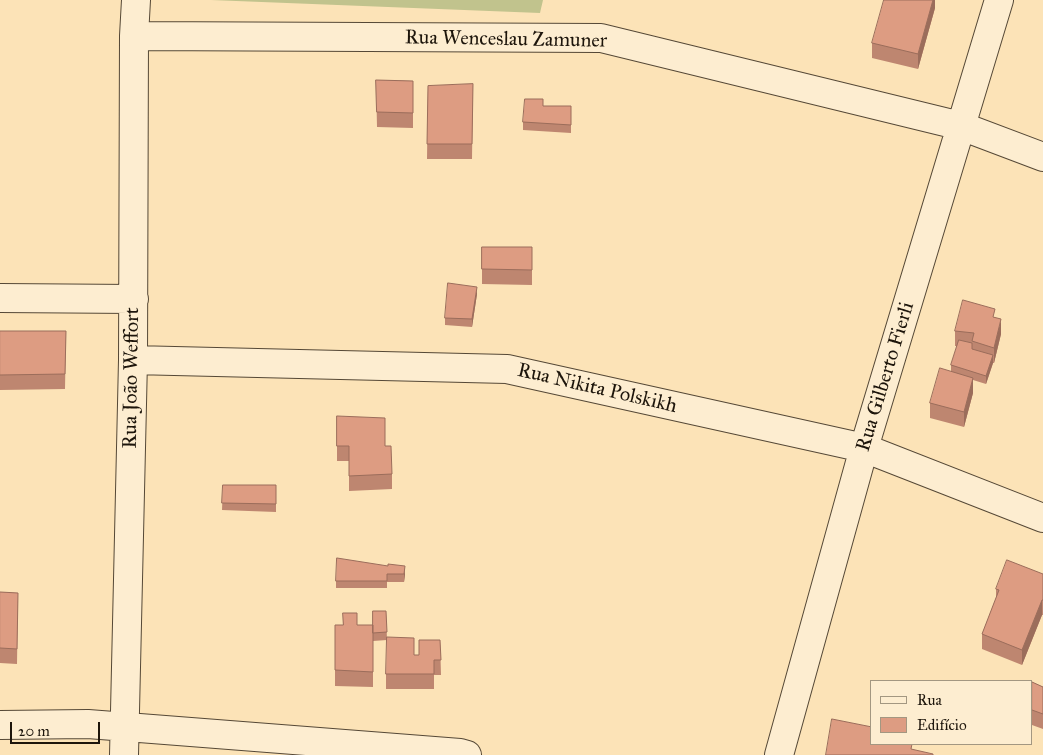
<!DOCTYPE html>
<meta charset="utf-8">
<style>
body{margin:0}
#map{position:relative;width:1043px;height:755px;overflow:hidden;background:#fce3b7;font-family:"IM FELL Great Primer",serif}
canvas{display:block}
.legend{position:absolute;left:870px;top:680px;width:162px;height:65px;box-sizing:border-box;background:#fdedd0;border:1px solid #a39781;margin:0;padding:6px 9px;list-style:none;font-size:15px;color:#1d150b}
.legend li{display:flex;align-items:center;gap:10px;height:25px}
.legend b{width:25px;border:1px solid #a39781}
.scale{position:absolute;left:10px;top:722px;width:90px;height:22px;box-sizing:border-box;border:2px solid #1d150b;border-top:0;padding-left:6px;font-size:15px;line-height:18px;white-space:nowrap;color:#1d150b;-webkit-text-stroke:4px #fdedd0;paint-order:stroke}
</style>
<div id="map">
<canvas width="1043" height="755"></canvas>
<ul class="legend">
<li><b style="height:6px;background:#fdedd0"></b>Rua</li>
<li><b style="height:14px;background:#dd9c82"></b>Edifício</li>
</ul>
<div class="scale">20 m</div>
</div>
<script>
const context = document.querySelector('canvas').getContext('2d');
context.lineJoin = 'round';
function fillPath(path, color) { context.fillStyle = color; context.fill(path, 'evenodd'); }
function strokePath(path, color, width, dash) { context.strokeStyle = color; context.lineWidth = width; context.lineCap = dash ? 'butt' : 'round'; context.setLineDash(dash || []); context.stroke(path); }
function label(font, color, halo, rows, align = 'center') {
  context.font = font + ' "IM FELL Great Primer",serif'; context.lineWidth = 4.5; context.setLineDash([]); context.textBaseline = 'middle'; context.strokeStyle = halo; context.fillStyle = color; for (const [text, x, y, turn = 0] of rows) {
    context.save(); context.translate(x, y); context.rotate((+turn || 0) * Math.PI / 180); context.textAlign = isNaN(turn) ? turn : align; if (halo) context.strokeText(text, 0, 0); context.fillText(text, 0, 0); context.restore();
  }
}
fillPath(new Path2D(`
 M 211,0 L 543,0 L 540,13 Z`), '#c1c38d');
const minor = new Path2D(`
 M 134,36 L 601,38 L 961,126 L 1043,157
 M 0,298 L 134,299
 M 133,360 L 507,369 L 864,448 L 1043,518
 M 0,725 L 88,724 L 460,753 L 467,755
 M 124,755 L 133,360 L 134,36 L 136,0
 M 779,755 L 864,448 L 999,0`);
strokePath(minor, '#554836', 30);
strokePath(minor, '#fdedd0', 28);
fillPath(new Path2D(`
 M 935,0 L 935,8 L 918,69 L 872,58 L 872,43 Z
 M 376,80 L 413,81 L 413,128 L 377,127 Z
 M 473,84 L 472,159 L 427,159 L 428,86 Z
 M 543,106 L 571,106 L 571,133 L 523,130 L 523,122 Z
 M 482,247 L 532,247 L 532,285 L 482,284 Z
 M 477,294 L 472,327 L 445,325 L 445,318 Z
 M 995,317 L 1001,334 L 994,363 L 993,363 L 986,384 L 973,380 L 973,393 L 964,427 L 930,418 L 930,403 L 951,372 L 951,365 L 957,346 L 955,346 L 955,331 Z
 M 0,331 L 66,331 L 65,389 L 0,390 Z
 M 337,416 L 385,446 L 392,474 L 392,489 L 349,491 L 349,461 L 337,461 Z
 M 223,485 L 276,485 L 276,512 L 222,510 Z
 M 388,566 L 405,574 L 404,582 L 387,582 L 387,588 L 336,588 L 336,581 Z
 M 1043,574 L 1043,615 L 1042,615 L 1022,665 L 982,649 L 982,634 L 996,598 L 996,589 Z
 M 0,592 L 18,593 L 17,664 L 0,663 Z
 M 386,611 L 387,640 L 373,641 L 373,687 L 335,686 L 335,625 L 373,625 Z
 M 440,640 L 441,675 L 434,675 L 434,689 L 386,689 L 386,674 L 414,655 L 419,655 Z
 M 1032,682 L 1043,687 L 1043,729 L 1032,725 Z`), '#be8670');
fillPath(new Path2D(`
 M 933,0 L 935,0 L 935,8 L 918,69 L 918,54 Z
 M 477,287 L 477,294 L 472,327 L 472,319 Z
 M 1001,319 L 1001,334 L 994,363 L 994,348 Z
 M 993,355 L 993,363 L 986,384 L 986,376 Z
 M 973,378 L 973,393 L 964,427 L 964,412 Z
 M 405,566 L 405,574 L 404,582 L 404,574 Z
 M 1042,600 L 1042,615 L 1022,665 L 1022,650 Z`), '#9b6d5b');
const building = new Path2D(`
 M 884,0 L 933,0 L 918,54 L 872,43 Z
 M 376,80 L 413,81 L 413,113 L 377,112 Z
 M 473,84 L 472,144 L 427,144 L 428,86 Z
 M 525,99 L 543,99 L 543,106 L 571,106 L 571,125 L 523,122 Z
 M 482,247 L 532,247 L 532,270 L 482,269 Z
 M 448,283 L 477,287 L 472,319 L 445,318 Z
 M 963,300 L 995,309 L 993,317 L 1001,319 L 994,348 L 972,341 L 974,333 L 955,331 Z
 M 0,331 L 66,331 L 65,374 L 0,375 Z
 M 959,340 L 972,343 L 972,349 L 993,355 L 986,376 L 951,365 Z
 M 940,368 L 973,378 L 964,412 L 930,403 Z
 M 337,416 L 385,418 L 385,446 L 391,446 L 392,474 L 349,476 L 349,446 L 337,446 Z
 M 223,485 L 276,485 L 276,504 L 222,503 Z
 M 337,558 L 388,566 L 388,564 L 405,566 L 404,574 L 387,574 L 387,581 L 336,581 Z
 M 1007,560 L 1043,574 L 1043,600 L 1042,600 L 1022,650 L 982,634 L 999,590 L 996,589 Z
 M 0,592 L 18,593 L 17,649 L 0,648 Z
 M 373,611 L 386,611 L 387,632 L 373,633 Z
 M 343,613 L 357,613 L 357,625 L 373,625 L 373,672 L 335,670 L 335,625 L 343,625 Z
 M 387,637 L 414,638 L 414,655 L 419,655 L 419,640 L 440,640 L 441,660 L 434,660 L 434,674 L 386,674 Z
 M 1032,682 L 1043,687 L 1043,714 L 1032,710 Z
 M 832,719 L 872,727 L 872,744 L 912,744 L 911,749 L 933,754 L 933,755 L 826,755 Z`);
fillPath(building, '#dd9c82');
strokePath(building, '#9b6d5b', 1);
label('20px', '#1d150b', '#fdedd0', [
 ["Rua Wenceslau Zamuner",506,40,1],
 ["Rua Gilberto Fierli",886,377,-73],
 ["Rua João Weffort",132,378,-89],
 ["Rua Nikita Polskikh",597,389,13]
]);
</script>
